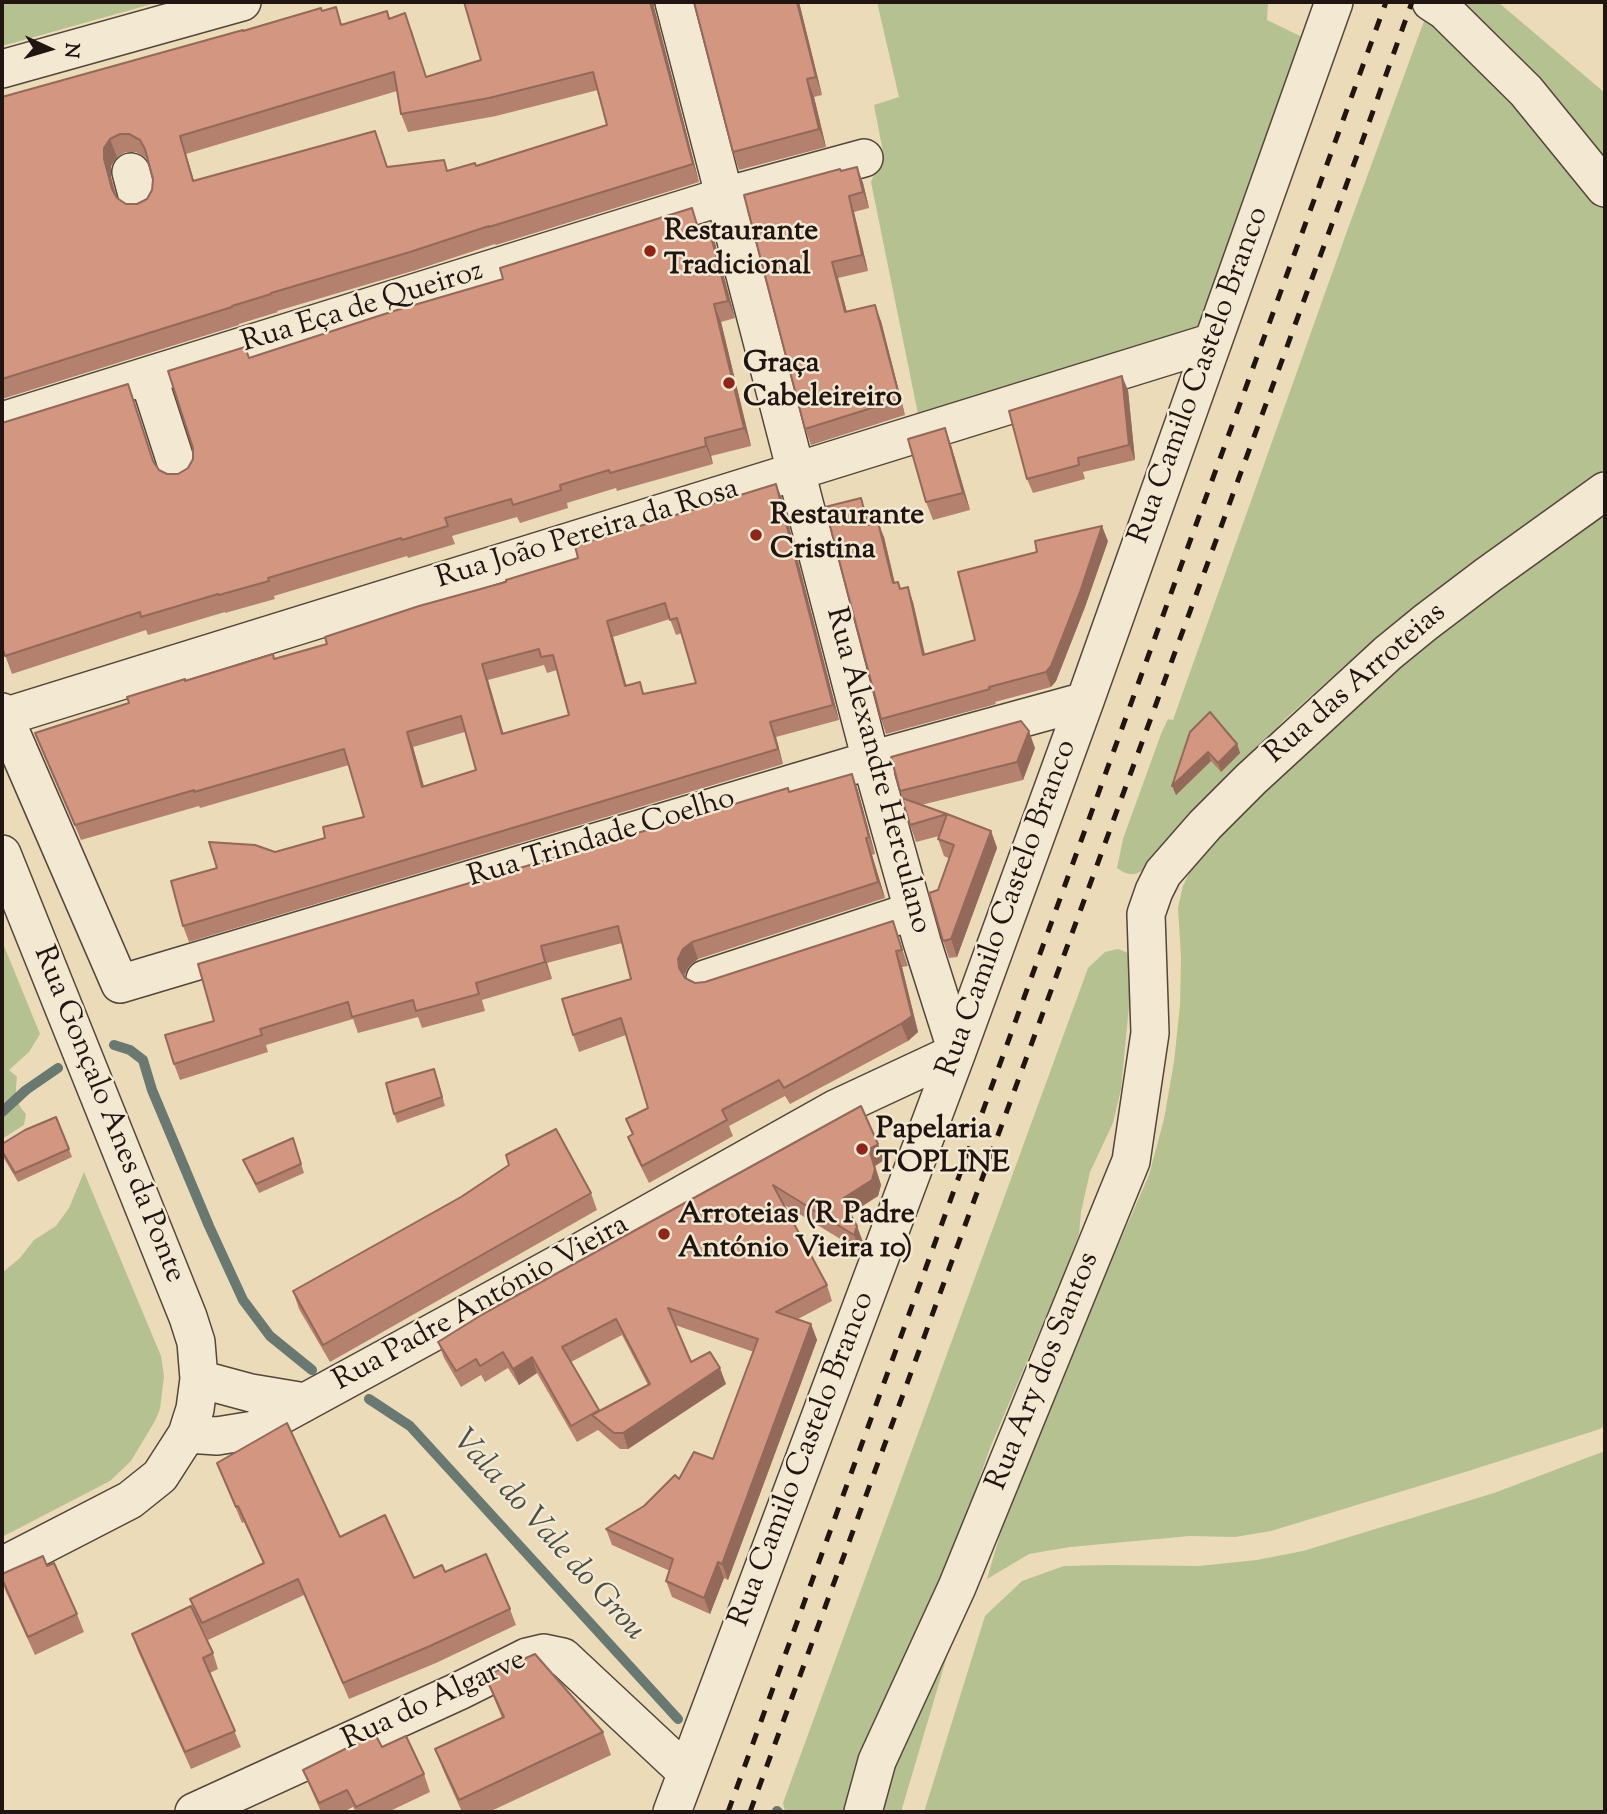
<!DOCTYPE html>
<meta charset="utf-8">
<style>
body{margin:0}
#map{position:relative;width:1607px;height:1814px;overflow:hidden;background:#ecdbb9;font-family:"Sorts Mill Goudy",serif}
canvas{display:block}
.frame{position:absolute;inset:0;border:4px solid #201510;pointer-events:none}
.north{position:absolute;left:14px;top:14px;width:70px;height:70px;-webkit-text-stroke:5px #f3e8d2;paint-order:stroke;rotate:94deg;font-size:19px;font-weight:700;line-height:28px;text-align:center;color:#201510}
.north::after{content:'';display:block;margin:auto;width:24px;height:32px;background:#201510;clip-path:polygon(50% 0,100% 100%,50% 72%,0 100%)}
</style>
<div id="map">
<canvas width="1607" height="1814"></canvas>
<div class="frame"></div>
<div class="north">N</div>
</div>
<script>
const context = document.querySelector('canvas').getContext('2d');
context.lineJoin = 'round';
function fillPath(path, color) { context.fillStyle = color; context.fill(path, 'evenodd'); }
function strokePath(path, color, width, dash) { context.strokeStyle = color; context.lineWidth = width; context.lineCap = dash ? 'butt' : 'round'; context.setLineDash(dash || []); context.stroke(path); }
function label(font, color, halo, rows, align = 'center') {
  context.font = font + ' "Sorts Mill Goudy",serif'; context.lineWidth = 5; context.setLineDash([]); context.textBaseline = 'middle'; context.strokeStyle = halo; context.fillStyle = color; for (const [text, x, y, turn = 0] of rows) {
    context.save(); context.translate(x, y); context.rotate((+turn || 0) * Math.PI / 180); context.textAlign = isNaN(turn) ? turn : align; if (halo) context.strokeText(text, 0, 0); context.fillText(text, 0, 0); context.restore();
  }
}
fillPath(new Path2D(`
 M 2,2 L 159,2 L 2,46 Z
 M 877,2 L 1268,2 L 1267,20 L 1304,38 L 1199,337 L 919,419 L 871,182 L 883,152 L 874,105 L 899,97 Z
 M 1431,2 L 1498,2 L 1605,93 L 1605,472 L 1558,501 L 1518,530 L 1382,632 L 1284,720 L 1252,757 L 1148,866 C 1136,876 1130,877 1117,868 L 1123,839 L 1161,734 L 1168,719 L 1173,720 L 1346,234 Z
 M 1605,512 L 1605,1425 L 1600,1429 L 1462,1473 L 1271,1531 L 1235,1537 L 1190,1536 L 1070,1547 L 1029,1554 L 987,1579 L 1022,1460 L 1046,1401 L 1106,1273 L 1149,1175 L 1164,1119 L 1174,1062 L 1180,1005 L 1181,957 L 1178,908 L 1183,886 L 1193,865 L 1205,846 L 1239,817 L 1404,658 Z
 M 2,941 L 40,1034 L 29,1052 L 9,1070 L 17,1077 C 15,1092 15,1103 26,1114 L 24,1125 L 2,1139 Z
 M 1118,949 L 1128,953 L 1132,976 L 1121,1089 L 1113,1123 L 1090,1172 L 1081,1212 L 1079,1234 L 1061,1281 L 990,1448 L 954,1552 L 853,1812 L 785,1812 L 783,1803 L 1088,968 L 1105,952 Z
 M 84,1172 L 161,1356 L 164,1376 L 160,1409 L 155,1421 L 131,1461 L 110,1481 L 2,1537 L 2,1273 L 20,1258 L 34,1240 L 56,1226 L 69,1208 Z
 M 1605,1451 L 1605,1812 L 924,1812 L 985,1616 L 1022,1581 L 1064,1566 L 1109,1565 L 1199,1566 L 1257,1560 L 1303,1551 L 1494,1493 Z
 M 958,1619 L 901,1812 L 871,1812 Z`), '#b5c191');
strokePath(new Path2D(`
 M 114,1045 L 130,1050 L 143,1060 L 152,1090 L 209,1226 L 243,1300 L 270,1336 L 312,1370
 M 2,1112 L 26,1090 L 58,1068
 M 369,1399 L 410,1426 L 678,1719
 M 777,1811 L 778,1812`), '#697971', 10);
const minor = new Path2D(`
 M 674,2 L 871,760 L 922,942 L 957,1052
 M 1431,2 L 1445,11 L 1526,91 L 1605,188
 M 2,69 L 242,2
 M 131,172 L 139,202
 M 148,376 L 179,472
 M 2,421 L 725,196 L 864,158
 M 2,712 L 120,984 L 871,760 L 1085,701
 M 4,717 L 1213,342
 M 2,854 L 188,1317 L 196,1342 L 199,1379 L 195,1409 L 187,1434 L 160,1476 L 130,1500 L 2,1566
 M 705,979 L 913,911
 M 199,1379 L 251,1393 L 305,1402
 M 187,1434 L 217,1436 L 254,1430 L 571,1257 L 837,1108 L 957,1052
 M 194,1812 L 459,1691 L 527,1657 L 544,1653 L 563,1657 L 686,1772
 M 672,1812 L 957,1052 L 1085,701 L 1334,2
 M 863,1812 L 877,1761 L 957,1587 L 1131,1161 L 1150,1033 L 1146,914 L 1154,891 L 1163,873 L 1205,825 L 1251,779 L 1388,653 L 1426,622 L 1488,575 L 1605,491`);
strokePath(minor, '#53463a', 40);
strokePath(minor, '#f3e8d2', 37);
strokePath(new Path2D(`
 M 728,1812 L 1386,2
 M 750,1812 L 1362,142 L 1412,2`), '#201510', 5, [12, 12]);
fillPath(new Path2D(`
 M 464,2 L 654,2 L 654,7 L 699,182 L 496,245 L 495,244 L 416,270 L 277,311 L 278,312 L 239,324 L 239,325 L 2,399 L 2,97 L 336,7 L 342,25 L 387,11 L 390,18 L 412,31 L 426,77 L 481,60 ZM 598,90 L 607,125 L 476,166 L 448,170 L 388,167 L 194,181 L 186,154 L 397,91 L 401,114 L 408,132 L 496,116 ZM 126,152 L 136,152 L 146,158 L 153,179 L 152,190 L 147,199 L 137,204 L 126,204 L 117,198 L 111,177 L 111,166 L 117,157 Z
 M 799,2 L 822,95 L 814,97 L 826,147 L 739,170 L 733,152 Z
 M 857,167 L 863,183 L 869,208 L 854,212 L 868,271 L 838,278 L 847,312 L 881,321 L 905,415 L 811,445 L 805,429 L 841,171 Z
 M 708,225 L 715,243 L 735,318 L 721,322 L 751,446 L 711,456 L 713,464 L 617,491 L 616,488 L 567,503 L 568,508 L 520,523 L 517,517 L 452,536 L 455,544 L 408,558 L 407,556 L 274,596 L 275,599 L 225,613 L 225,612 L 148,635 L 146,630 L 12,674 L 2,647 L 3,606 L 128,384 L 154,463 L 159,470 L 167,474 L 178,474 L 188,468 L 249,358 Z
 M 1128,390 L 1135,460 L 1083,472 L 1085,479 L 1033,493 L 1027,479 Z
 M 945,428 L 951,445 L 970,510 L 933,520 L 926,502 Z
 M 776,484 L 782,499 L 839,720 L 776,737 L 783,764 L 189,942 L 183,926 L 275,852 L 325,838 L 364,817 L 349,765 L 200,808 L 199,806 L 81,840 L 35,733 L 129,703 L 185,681 L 274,659 L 327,644 L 578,558 ZM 670,619 L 676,635 L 682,633 L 696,683 L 644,694 L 640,682 L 626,686 L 613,637 ZM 544,665 L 547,673 L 557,670 L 569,715 L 503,733 L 488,680 ZM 465,732 L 476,770 L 424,786 L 413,747 Z
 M 861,498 L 870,524 L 884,537 L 895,583 L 913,602 L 925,654 L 975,640 L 1108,541 L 1085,607 L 1056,681 L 1051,687 L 995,702 L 996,704 L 886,734 L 881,719 Z
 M 1190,732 L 1237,744 L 1240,753 L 1221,772 L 1211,761 L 1176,795 Z
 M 1035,748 L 1023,780 L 921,805 L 991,831 L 997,848 L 957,957 L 949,958 L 943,941 L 938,890 L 950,859 L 944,856 L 938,839 L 939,836 L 916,842 L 910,825 L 900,791 Z
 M 852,774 L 858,791 L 875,854 L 872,855 L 885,898 L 698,959 L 689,966 L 684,977 L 695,983 L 705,982 L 893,921 L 908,966 L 902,967 L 918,1032 L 908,1041 L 790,1104 L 785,1096 L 729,1126 L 733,1136 L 649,1183 L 634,1153 L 628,1137 L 632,1134 L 626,1119 L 648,1108 L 626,1035 L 579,1052 L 573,1035 L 631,979 L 622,943 L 547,963 L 552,979 L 482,1000 L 485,1011 L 422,1028 L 418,1017 L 358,1033 L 353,1019 L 266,1045 L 268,1052 L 180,1080 L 174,1064 L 214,1021 L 789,792 Z
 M 437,1077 L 445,1106 L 397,1123 L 394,1114 Z
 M 861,1106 L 884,1160 L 875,1166 L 881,1185 L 878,1196 L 850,1214 L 863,1242 L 860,1251 L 783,1204 L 827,1285 L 832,1301 L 798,1319 L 811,1324 L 817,1340 L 728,1580 L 724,1578 L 710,1614 L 672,1597 L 666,1581 L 670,1571 L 612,1545 L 606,1529 L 644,1506 L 679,1479 L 713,1459 L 754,1352 L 675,1325 L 691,1362 L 726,1384 L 628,1449 L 620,1449 L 598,1430 L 577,1442 L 537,1373 L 519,1385 L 508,1368 L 485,1382 L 481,1375 L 461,1387 L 444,1358 L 438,1342 ZM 622,1335 L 648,1385 L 599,1411 L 571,1362 Z
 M 293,1138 L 304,1173 L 259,1193 L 247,1169 L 243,1160 Z
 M 2,1144 L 69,1149 L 72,1157 L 18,1182 L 2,1155 Z
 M 591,1193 L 597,1210 L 330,1362 L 299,1309 L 293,1291 Z
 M 217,1463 L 340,1537 L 414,1578 L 445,1572 L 510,1609 L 516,1625 L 436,1663 L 349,1699 L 304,1595 L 208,1640 L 196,1615 L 190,1599 L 263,1563 L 244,1522 L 242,1523 Z
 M 47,1566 L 77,1614 L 84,1632 L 35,1655 L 6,1592 L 2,1580 Z
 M 132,1634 L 213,1653 L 218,1669 L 210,1673 L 241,1747 L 191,1769 L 138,1651 Z
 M 485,1676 L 603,1732 L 611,1755 L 489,1812 L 462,1812 L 444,1772 L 435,1749 L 502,1718 Z
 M 382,1747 L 424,1774 L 430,1792 L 388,1812 L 356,1812 L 353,1807 L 343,1812 L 321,1812 L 310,1787 L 303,1770 Z`), '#b5816f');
fillPath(new Path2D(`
 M 650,2 L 654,2 L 654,7 L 699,182 L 693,164 Z
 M 797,2 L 799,2 L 822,95 L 816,77 Z
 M 807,79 L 814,97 L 826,147 L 819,129 Z
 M 180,136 L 186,154 L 199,199 L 193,181 Z
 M 110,139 L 117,157 L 111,166 L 111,177 L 119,207 L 112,189 L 104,159 L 104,148 Z
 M 857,167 L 863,183 L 869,208 L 863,192 Z
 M 849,196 L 854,212 L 868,271 L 862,255 Z
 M 708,225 L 715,243 L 735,318 L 728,301 Z
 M 832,262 L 838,278 L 851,328 L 845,312 Z
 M 714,304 L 721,322 L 751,446 L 744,428 Z
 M 875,305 L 881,321 L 905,415 L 900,399 Z
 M 1122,376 L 1128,390 L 1135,460 L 1129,445 Z
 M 945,428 L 951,445 L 970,510 L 963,493 Z
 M 705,438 L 711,456 L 713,464 L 706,446 Z
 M 776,484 L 782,499 L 839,720 L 833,705 Z
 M 878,522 L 884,537 L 898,598 L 893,583 Z
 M 1102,526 L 1108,541 L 1085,607 L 1056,681 L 1051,687 L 1046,672 Z
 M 908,587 L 913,602 L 928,669 L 923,655 Z
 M 607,621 L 613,637 L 631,702 L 625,686 Z
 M 482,664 L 488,680 L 508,749 L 502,734 Z
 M 770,722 L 776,737 L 783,764 L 778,749 Z
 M 1029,731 L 1035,748 L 1023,780 L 1017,762 Z
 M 407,732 L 413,747 L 428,802 L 422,787 Z
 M 1237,744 L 1240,753 L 1221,772 L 1218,763 Z
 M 1208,752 L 1211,761 L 1176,795 L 1172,786 Z
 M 852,774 L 858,791 L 875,854 L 869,837 Z
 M 991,831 L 997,848 L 957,957 L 951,939 Z
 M 866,838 L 872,855 L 885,898 L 878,882 Z
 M 692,942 L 698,959 L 689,966 L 684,975 L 685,985 L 679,968 L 678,959 L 683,949 Z
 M 541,946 L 547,963 L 552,979 L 545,962 Z
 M 896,951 L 902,967 L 918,1032 L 908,1041 L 901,1024 Z
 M 878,1144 L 884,1160 L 875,1166 L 881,1185 L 878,1196 L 848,1215 L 842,1199 L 869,1149 Z
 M 857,1226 L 863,1242 L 860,1251 L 854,1235 Z
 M 811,1324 L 817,1340 L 728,1580 L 722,1564 Z
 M 532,1357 L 537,1373 L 519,1385 L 513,1369 Z
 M 720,1368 L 726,1384 L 628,1449 L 623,1433 Z
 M 718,1562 L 724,1578 L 710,1614 L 704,1598 Z`), '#93695a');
const building = new Path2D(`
 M 464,2 L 650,2 L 693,164 L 489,227 L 489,226 L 410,252 L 271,293 L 271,294 L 232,306 L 232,307 L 2,379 L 2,97 L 243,30 L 243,31 L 321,8 L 322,11 L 336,7 L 341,25 L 387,11 L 389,19 L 405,13 L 426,77 L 481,60 ZM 394,72 L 401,114 L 489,98 L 593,72 L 607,125 L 476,166 L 475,163 L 447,171 L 444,160 L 387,167 L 375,131 L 193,181 L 180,136 ZM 120,134 L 129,134 L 140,140 L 145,149 L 153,179 L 152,190 L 147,199 L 137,204 L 126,204 L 117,198 L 112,189 L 104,159 L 104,148 L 110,139 Z
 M 694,2 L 797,2 L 816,77 L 807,79 L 819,129 L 733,152 Z
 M 857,167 L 863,192 L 849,196 L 862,255 L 832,262 L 845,312 L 875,305 L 900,399 L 805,429 L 744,195 L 840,169 L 841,171 Z
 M 692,208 L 698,228 L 708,225 L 728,301 L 714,304 L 744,428 L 705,438 L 706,446 L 610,473 L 609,470 L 560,485 L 561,490 L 513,505 L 511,499 L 445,518 L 448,526 L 402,540 L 401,538 L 268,578 L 269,581 L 219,595 L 218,594 L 141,617 L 140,612 L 5,656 L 2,647 L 2,606 L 3,606 L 2,602 L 2,423 L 128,384 L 153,461 L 159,470 L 167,474 L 178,474 L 188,468 L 193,459 L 193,448 L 168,371 L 245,347 L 249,358 L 397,310 L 503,279 L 500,268 Z
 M 1122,376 L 1129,445 L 1078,458 L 1079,465 L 1027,479 L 1009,411 Z
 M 945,428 L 963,493 L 926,502 L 908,439 Z
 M 776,484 L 833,705 L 770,722 L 778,749 L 183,926 L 171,881 L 217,868 L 209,842 L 255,845 L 275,852 L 325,838 L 323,827 L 364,817 L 344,749 L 194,792 L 194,790 L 75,825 L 35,733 L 129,703 L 127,697 L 185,679 L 185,681 L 273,654 L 274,659 L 327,644 L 325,637 L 419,606 L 506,582 L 506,580 L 578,558 L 575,546 ZM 665,603 L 670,620 L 677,618 L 696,683 L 643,694 L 640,682 L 625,686 L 607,621 ZM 539,649 L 541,657 L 553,655 L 569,715 L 502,734 L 482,664 ZM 461,716 L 476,770 L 422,787 L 407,732 Z
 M 861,498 L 868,525 L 878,522 L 893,583 L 898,582 L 900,589 L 908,587 L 923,655 L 975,640 L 958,572 L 1037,552 L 1035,541 L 1102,526 L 1080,592 L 1051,666 L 1046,672 L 989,687 L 990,689 L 881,719 L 825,507 Z
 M 1210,712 L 1237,744 L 1218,763 L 1208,752 L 1172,786 L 1190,732 Z
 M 1021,721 L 1029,731 L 1017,762 L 900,791 L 891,757 Z
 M 852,774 L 869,837 L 866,838 L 878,882 L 692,942 L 683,949 L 678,959 L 679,968 L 685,978 L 695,983 L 705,982 L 893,921 L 902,950 L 896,951 L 912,1016 L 901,1024 L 784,1088 L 779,1080 L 722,1110 L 727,1120 L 642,1166 L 628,1137 L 633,1134 L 626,1119 L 648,1108 L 621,1018 L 573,1035 L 562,999 L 631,979 L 618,926 L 541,946 L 545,962 L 476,983 L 479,994 L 416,1011 L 413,1000 L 352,1017 L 348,1002 L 260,1029 L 262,1035 L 174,1064 L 165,1035 L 214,1021 L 198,964 L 788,788 L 789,792 Z
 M 902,798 L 947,814 L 910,825 Z
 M 947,814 L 991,831 L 951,939 L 943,941 L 929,893 L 938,890 L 954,845 L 938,839 Z
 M 434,1069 L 442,1097 L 394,1114 L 386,1083 Z
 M 861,1106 L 878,1144 L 869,1149 L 875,1169 L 872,1180 L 842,1199 L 857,1226 L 854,1235 L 773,1185 L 827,1285 L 776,1312 L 811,1324 L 722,1564 L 718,1562 L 704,1598 L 666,1581 L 673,1559 L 606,1529 L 644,1506 L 675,1475 L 679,1479 L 694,1452 L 713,1459 L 758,1339 L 668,1308 L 691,1362 L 710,1352 L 720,1368 L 623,1433 L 614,1433 L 592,1415 L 650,1384 L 616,1319 L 562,1347 L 599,1410 L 571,1426 L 532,1357 L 513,1369 L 503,1352 L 480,1366 L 476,1359 L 456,1371 L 438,1342 L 483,1314 Z
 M 56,1117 L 69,1149 L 15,1173 L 2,1151 L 2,1144 L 25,1130 Z
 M 556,1129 L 591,1193 L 323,1345 L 293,1291 L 461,1197 L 509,1165 L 506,1155 Z
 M 293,1138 L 301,1164 L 256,1184 L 243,1160 Z
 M 287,1423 L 340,1537 L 385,1515 L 414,1578 L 442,1565 L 445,1572 L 486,1554 L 510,1609 L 430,1646 L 343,1683 L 298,1579 L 202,1623 L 190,1599 L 264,1563 L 238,1506 L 236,1507 L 217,1463 Z
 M 43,1556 L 47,1566 L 54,1563 L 77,1614 L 28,1637 L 2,1579 L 2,1574 Z
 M 191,1606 L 213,1653 L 203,1658 L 235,1731 L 185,1752 L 132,1634 Z
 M 535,1654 L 603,1732 L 459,1800 L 435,1749 L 504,1717 L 485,1676 Z
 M 375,1734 L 382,1747 L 406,1736 L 424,1774 L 356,1807 L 347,1790 L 319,1803 L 303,1770 Z`);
fillPath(building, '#d29681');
strokePath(building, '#93695a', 2);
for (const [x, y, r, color] of [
 [650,251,7,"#8f2418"],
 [729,383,7,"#8f2418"],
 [756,535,7,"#8f2418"],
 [862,1149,7,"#8f2418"],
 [664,1234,7,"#8f2418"]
]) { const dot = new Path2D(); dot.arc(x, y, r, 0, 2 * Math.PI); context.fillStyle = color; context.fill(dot); strokePath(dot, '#f3e8d2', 2.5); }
label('bold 30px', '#201510', '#f3e8d2', [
 ["Restaurante",664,234],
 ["Tradicional",664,268],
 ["Graça",743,366],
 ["Cabeleireiro",743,400],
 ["Restaurante",770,518],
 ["Cristina",770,552],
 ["Papelaria",876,1132],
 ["TOPLINE",876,1166],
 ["Arroteias (R Padre",678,1217],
 ["António Vieira 10)",678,1251]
], 'left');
label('30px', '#201510', '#f3e8d2', [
 ["Rua Eça de Queiroz",363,309,-17],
 ["Rua Camilo Castelo Branco",1201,376,-70],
 ["Rua João Pereira da Rosa",588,536,-17],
 ["Rua das Arroteias",1357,685,-41],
 ["Rua Alexandre Herculano",876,771,75],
 ["Rua Trindade Coelho",602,840,-17],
 ["Rua Camilo Castelo Branco",1009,909,-70],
 ["Rua Gonçalo Anes da Ponte",107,1115,68],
 ["Rua Padre António Vieira",482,1305,-29],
 ["Rua Ary dos Santos",1045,1372,-68],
 ["Rua Camilo Castelo Branco",804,1460,-69],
 ["Rua do Algarve",435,1702,-25]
]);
label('italic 32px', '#4a4f48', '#f3e8d2', [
 ["Vala do Vale do Grou",547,1537,48]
]);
</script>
